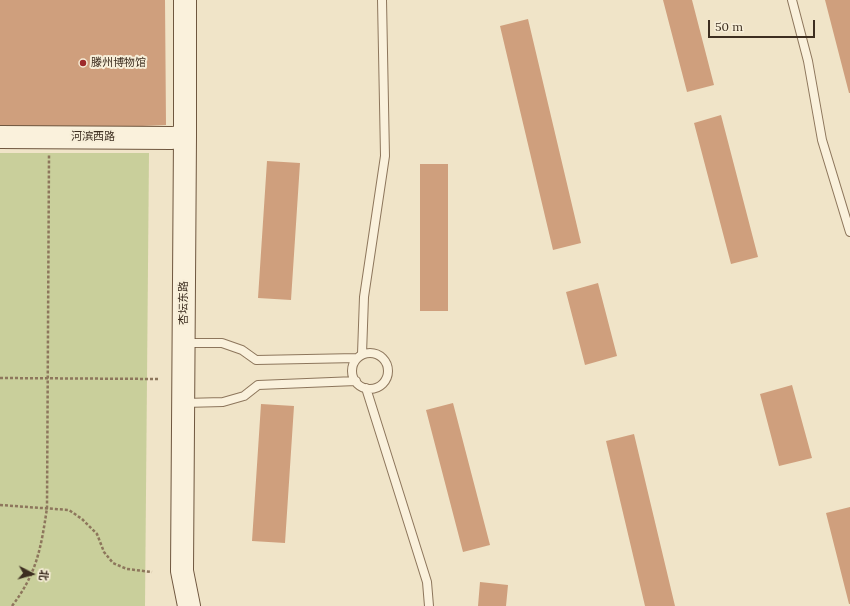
<!DOCTYPE html>
<meta charset="utf-8">
<style>
body{margin:0}
#map{position:relative;width:850px;height:606px;overflow:hidden;background:#f0e4c8;font-family:Lora,"Noto Sans SC",serif}
canvas{display:block}
.north{position:absolute;left:12px;top:554px;width:40px;height:40px;-webkit-text-stroke:3px #f7eed8;paint-order:stroke;rotate:96deg;font-size:11px;font-weight:700;line-height:16px;text-align:center;color:#3d2e20}
.north::after{content:'';display:block;margin:auto;width:14px;height:18px;background:#3d2e20;clip-path:polygon(50% 0,100% 100%,50% 72%,0 100%)}
.scale{position:absolute;left:708px;top:20px;width:107px;height:18px;box-sizing:border-box;border:2px solid #3d2e20;border-top:0;padding-left:5px;font-size:12px;line-height:14px;white-space:nowrap;color:#3d2e20;-webkit-text-stroke:3px #f7eed8;paint-order:stroke}
</style>
<div id="map">
<canvas width="850" height="606"></canvas>
<div class="north">北</div>
<div class="scale">50 m</div>
</div>
<script>
const context = document.querySelector('canvas').getContext('2d');
context.lineJoin = 'round';
function fillPath(path, color) { context.fillStyle = color; context.fill(path, 'evenodd'); }
function strokePath(path, color, width, dash) { context.strokeStyle = color; context.lineWidth = width; context.lineCap = dash ? 'butt' : 'round'; context.setLineDash(dash || []); context.stroke(path); }
function label(font, color, halo, rows, align = 'center') {
  context.font = font + ' Lora,"Noto Sans SC",serif'; context.lineWidth = 4; context.setLineDash([]); context.textBaseline = 'middle'; context.strokeStyle = halo; context.fillStyle = color; for (const [text, x, y, turn = 0] of rows) {
    context.save(); context.translate(x, y); context.rotate((+turn || 0) * Math.PI / 180); context.textAlign = isNaN(turn) ? turn : align; if (halo) context.strokeText(text, 0, 0); context.fillText(text, 0, 0); context.restore();
  }
}
fillPath(new Path2D(`
 M 0,153 L 149,153 L 145,606 L 0,606 Z`), '#c9cf9b');
fillPath(new Path2D(`
 M 0,0 L 165,0 L 166,125 L 0,132 Z
 M 663,0 L 692,0 L 714,85 L 687,92 Z
 M 825,0 L 850,0 L 850,93 L 849,93 Z
 M 528,19 L 581,243 L 553,250 L 500,26 Z
 M 721,115 L 758,257 L 731,264 L 694,123 Z
 M 267,161 L 300,163 L 291,300 L 258,298 Z
 M 420,164 L 448,164 L 448,311 L 420,311 Z
 M 598,283 L 617,356 L 585,365 L 566,292 Z
 M 792,385 L 812,458 L 779,466 L 760,394 Z
 M 453,403 L 490,545 L 463,552 L 426,410 Z
 M 261,404 L 294,406 L 285,543 L 252,541 Z
 M 634,434 L 675,606 L 645,606 L 606,441 Z
 M 850,507 L 850,604 L 849,604 L 826,513 Z
 M 480,582 L 508,585 L 506,606 L 478,606 Z`), '#cf9f7d');
const lane = new Path2D(`
 M 792,0 L 808,61 L 822,140 L 850,232
 M 184,343 L 222,343 L 242,350 L 256,360 L 357,358
 M352 371a18 18 0 1 1 36 0a18 18 0 1 1-36 0Z
 M 362,354 L 364,297 L 385,156 L 382,0
 M 366,388 L 427,582 L 429,606
 M 184,403 L 223,402 L 244,396 L 258,385 L 356,381`);
const secondary = new Path2D(`
 M 185,0 L 185,136 L 182,571 L 189,606
 M 0,137 L 172,138 L 185,136`);
strokePath(lane, '#8d765c', 10);
strokePath(secondary, '#6f573f', 24);
strokePath(new Path2D(`
 M 0,378 L 158,379
 M 0,505 L 69,510 L 82,519 L 97,534 L 104,552 L 113,563 L 127,569 L 152,572
 M 12,606 C 37,573 41,548 47,508 L 49,154`), '#8d765c', 2.5, [3, 2]);
strokePath(lane, '#faf1dc', 8);
strokePath(secondary, '#faf1dc', 22);
for (const [x, y, r, color] of [
 [83,63,4,"#9e2a2b"]
]) { const dot = new Path2D(); dot.arc(x, y, r, 0, 2 * Math.PI); context.fillStyle = color; context.fill(dot); strokePath(dot, '#f7eed8', 1.5); }
label('11px', '#3d2e20', '#f7eed8', [
 ["滕州博物馆",91,63]
], 'left');
label('11px', '#3d2e20', '#f7eed8', [
 ["河滨西路",93,137],
 ["杏坛东路",184,303,-90]
]);
</script>
